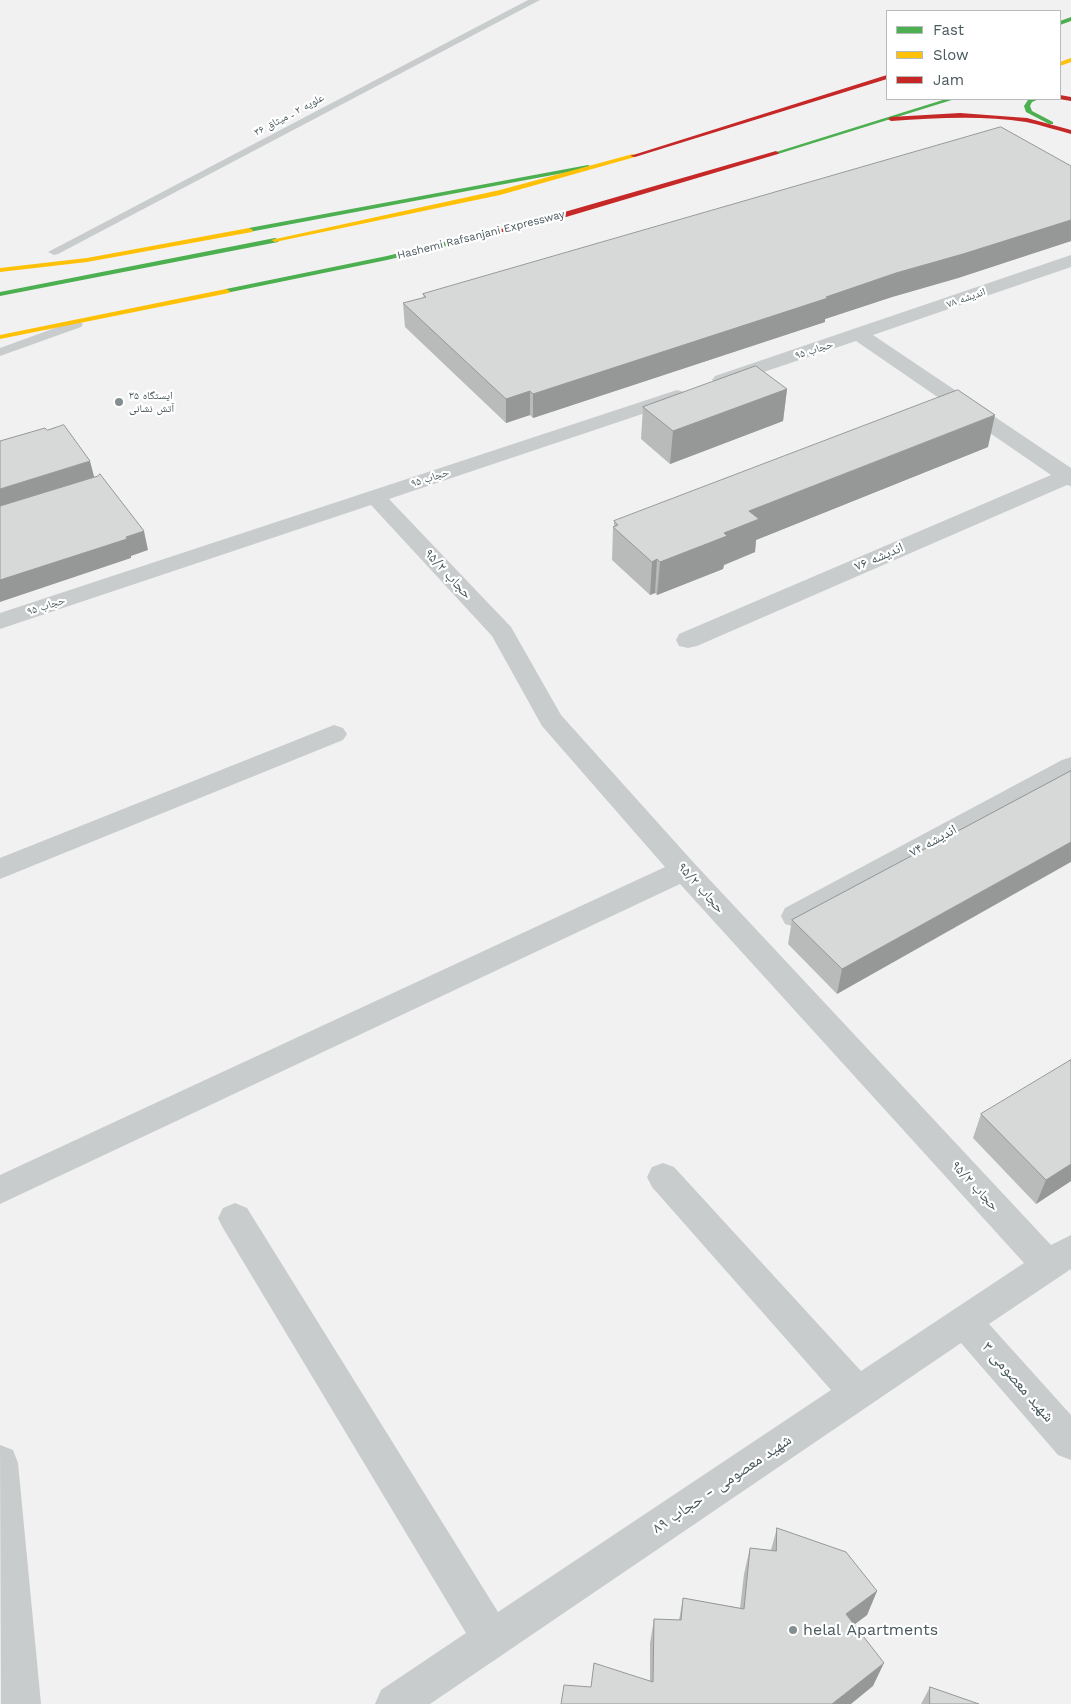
<!DOCTYPE html>
<meta charset="utf-8">
<style>
body{margin:0}
#map{position:relative;width:1071px;height:1704px;overflow:hidden;background:#f1f1f1;font-family:"Work Sans",sans-serif}
canvas{display:block}
.legend{position:absolute;left:886px;top:10px;width:175px;height:90px;box-sizing:border-box;background:#fff;border:1px solid #b6bcbe;margin:0;padding:6px 9px;list-style:none;font-size:15px;color:#48585d}
.legend li{display:flex;align-items:center;gap:10px;height:25px}
.legend b{width:25px;border:1px solid #b6bcbe}
</style>
<div id="map">
<canvas width="1071" height="1704"></canvas>
<ul class="legend">
<li><b style="height:6px;background:#4caf50"></b>Fast</li>
<li><b style="height:6px;background:#ffc107"></b>Slow</li>
<li><b style="height:6px;background:#c62828"></b>Jam</li>
</ul>
</div>
<script>
const context = document.querySelector('canvas').getContext('2d');
context.lineJoin = 'round';
function fillPath(path, color) { context.fillStyle = color; context.fill(path, 'evenodd'); }
function strokePath(path, color, width, dash) { context.strokeStyle = color; context.lineWidth = width; context.lineCap = dash ? 'butt' : 'round'; context.setLineDash(dash || []); context.stroke(path); }
function label(font, color, halo, rows, align = 'center') {
  context.font = font + ' "Work Sans","Noto Naskh Arabic",sans-serif'; context.lineWidth = 4.5; context.setLineDash([]); context.textBaseline = 'middle'; context.strokeStyle = halo; context.fillStyle = color; for (const [text, x, y, turn = 0] of rows) {
    context.save(); context.translate(x, y); context.rotate((+turn || 0) * Math.PI / 180); context.textAlign = isNaN(turn) ? turn : align; if (halo) context.strokeText(text, 0, 0); context.fillText(text, 0, 0); context.restore();
  }
}
fillPath(new Path2D(`
 M 528,0 L 540,0 L 58,254 L 54,255 L 48,252 Z
 M 77,320 L 83,324 L 81,327 L 0,356 L 0,348 Z`), '#c8cccd');
fillPath(new Path2D(`
 M 1071,255 L 1071,267 L 873,335 L 1071,468 L 1071,486 L 1067,485 L 697,646 L 688,648 L 679,646 L 676,640 L 679,634 L 1051,475 L 856,341 L 722,386 L 715,384 L 712,380 L 715,376 Z
 M 677,390 L 684,392 L 687,396 L 684,400 L 389,499 L 511,627 L 561,715 L 694,863 L 1051,1245 L 1071,1235 L 1071,1269 L 989,1324 L 1071,1415 L 1071,1460 L 1058,1455 L 961,1343 L 430,1704 L 375,1704 L 381,1690 L 466,1633 L 223,1228 L 218,1218 L 223,1208 L 235,1203 L 247,1208 L 498,1612 L 831,1390 L 652,1187 L 647,1177 L 652,1167 L 663,1163 L 674,1167 L 861,1371 L 1024,1263 L 680,884 L 0,1204 L 0,1175 L 665,867 L 542,726 L 492,636 L 371,505 L 0,629 L 0,613 Z
 M 334,725 L 343,728 L 347,734 L 343,740 L 0,879 L 0,858 Z
 M 1071,757 L 1071,778 L 805,924 L 795,927 L 785,924 L 781,916 L 785,908 L 1062,760 Z
 M 0,1445 L 13,1450 L 18,1463 L 41,1704 L 1,1704 Z`), '#c8cccd');
fillPath(new Path2D(`
 M 1071,17 L 1071,21 L 1060,25 L 1060,21 Z
 M 946,99 L 955,99 L 778,154 L 773,153 Z
 M 1039,99 L 1032,102 L 1030,106 L 1032,111 L 1053,122 L 1053,124 L 1049,124 L 1026,112 L 1024,106 L 1028,100 Z
 M 588,165 L 590,166 L 590,168 L 249,232 L 245,230 L 249,228 Z
 M 486,232 L 489,232 L 489,236 L 387,260 L 226,293 L 222,291 L 226,289 L 387,256 Z
 M 275,238 L 279,240 L 278,242 L 0,296 L 0,292 Z`), '#4caf50');
fillPath(new Path2D(`
 M 1071,58 L 1071,62 L 1060,66 L 1060,62 Z
 M 633,154 L 635,155 L 635,157 L 500,195 L 275,242 L 271,240 L 500,190 Z
 M 249,228 L 253,230 L 252,232 L 87,262 L 0,272 L 0,268 L 87,258 Z
 M 226,289 L 230,291 L 229,293 L 0,339 L 0,335 Z`), '#ffc107');
fillPath(new Path2D(`
 M 887,75 L 887,79 L 635,157 L 630,156 Z
 M 1060,95 L 1071,97 L 1071,101 L 1059,99 Z
 M 960,113 L 1027,118 L 1071,130 L 1071,134 C 1056,130 1041,125 1026,122 C 981,115 936,118 891,121 L 888,119 L 891,117 Z
 M 776,151 L 779,153 L 778,154 L 566,217 L 486,236 L 482,234 L 561,213 Z`), '#c62828');
fillPath(new Path2D(`
 M 1071,166 L 1071,241 L 958,278 L 892,297 L 825,319 L 825,322 L 533,418 L 530,415 L 506,423 L 405,327 L 403,303 L 424,298 L 423,294 Z
 M 787,389 L 783,421 L 670,464 L 641,439 L 643,407 Z
 M 988,447 L 756,540 L 755,552 L 724,565 L 723,569 L 657,595 L 655,593 L 650,595 L 612,560 L 613,527 L 614,526 L 614,521 Z
 M 1071,771 L 837,994 L 788,944 L 792,920 Z
 M 981,1114 L 1071,1181 L 1036,1204 L 973,1138 Z
 M 777,1528 L 877,1591 L 867,1615 L 854,1625 L 873,1686 L 591,1687 L 650,1681 L 650,1643 L 654,1619 L 679,1620 L 683,1598 L 740,1608 L 744,1574 L 750,1548 L 771,1550 Z
 M 930,1687 L 979,1704 L 921,1704 Z`), '#b9bbbb');
fillPath(new Path2D(`
 M 1071,220 L 1071,241 L 958,278 L 892,297 L 825,319 L 825,322 L 533,418 L 533,394 L 896,273 Z
 M 787,389 L 783,421 L 670,464 L 673,431 Z
 M 530,391 L 530,415 L 506,423 L 506,399 Z
 M 995,415 L 988,447 L 756,540 L 755,552 L 724,565 L 723,569 L 657,595 L 660,562 L 724,533 L 749,511 Z
 M 90,461 L 95,480 L 0,510 L 0,489 Z
 M 144,531 L 148,550 L 131,556 L 131,558 L 0,602 L 0,580 Z
 M 657,559 L 655,593 L 650,595 L 652,562 Z
 M 1071,842 L 1071,862 L 837,994 L 842,969 Z
 M 1071,1164 L 1071,1181 L 1036,1204 L 1046,1180 Z
 M 877,1591 L 867,1615 L 836,1638 L 846,1614 Z
 M 884,1663 L 873,1686 L 851,1704 L 832,1704 Z`), '#969898');
const building = new Path2D(`
 M 1001,127 L 1071,166 L 1071,220 L 963,254 L 896,273 L 826,297 L 828,298 L 533,394 L 530,391 L 506,399 L 403,303 L 426,297 L 423,294 Z
 M 756,366 L 787,389 L 673,431 L 643,407 Z
 M 958,390 L 995,415 L 749,511 L 759,519 L 724,533 L 727,536 L 660,562 L 657,559 L 652,562 L 613,527 L 618,525 L 614,521 Z
 M 64,425 L 90,461 L 0,489 L 0,441 L 45,428 L 47,430 Z
 M 100,474 L 144,531 L 126,537 L 127,539 L 0,580 L 0,506 L 98,476 Z
 M 1071,771 L 1071,842 L 842,969 L 792,920 Z
 M 1071,1060 L 1071,1164 L 1046,1180 L 981,1114 Z
 M 777,1528 L 846,1552 L 877,1591 L 846,1614 L 884,1663 L 832,1704 L 561,1704 L 564,1685 L 591,1687 L 594,1663 L 653,1682 L 654,1619 L 681,1620 L 683,1598 L 744,1609 L 750,1548 L 776,1551 Z
 M 930,1687 L 979,1704 L 930,1704 Z`);
fillPath(building, '#d7d9d9');
strokePath(building, '#969898', 1);
for (const [x, y, r, color] of [
 [119,402,5,"#838e91"],
 [793,1630,5,"#838e91"]
]) { const dot = new Path2D(); dot.arc(x, y, r, 0, 2 * Math.PI); context.fillStyle = color; context.fill(dot); strokePath(dot, '#fff', 2); }
label('11px', '#48585d', '#fff', [
 ["علویه ۲ ـ میثاق ۳۶",289,115,-28],
 ["Hashemi Rafsanjani Expressway",481,235,-14],
 ["اندیشه ۷۸",966,298,-19],
 ["حجاب ۹۵",814,350,-18],
 ["حجاب ۹۵",430,478,-18],
 ["حجاب ۹۵",46,606,-18]
]);
label('11px', '#48585d', '#fff', [
 ["ایستگاه ۳۵",129,396],
 ["آتش نشانی",129,409]
], 'left');
label('14px', '#48585d', '#fff', [
 ["اندیشه ۷۶",879,557,-23],
 ["حجاب ۹۵/۲",448,574,47],
 ["اندیشه ۷۴",933,841,-29],
 ["حجاب ۹۵/۲",701,888,48],
 ["حجاب ۹۵/۲",975,1186,47]
]);
label('16px', '#48585d', '#fff', [
 ["شهید معصومی ۳",1018,1382,49],
 ["شهید معصومی - حجاب ۸۹",722,1484,-34]
]);
label('16px', '#48585d', '#fff', [
 ["helal Apartments",803,1630]
], 'left');
</script>
